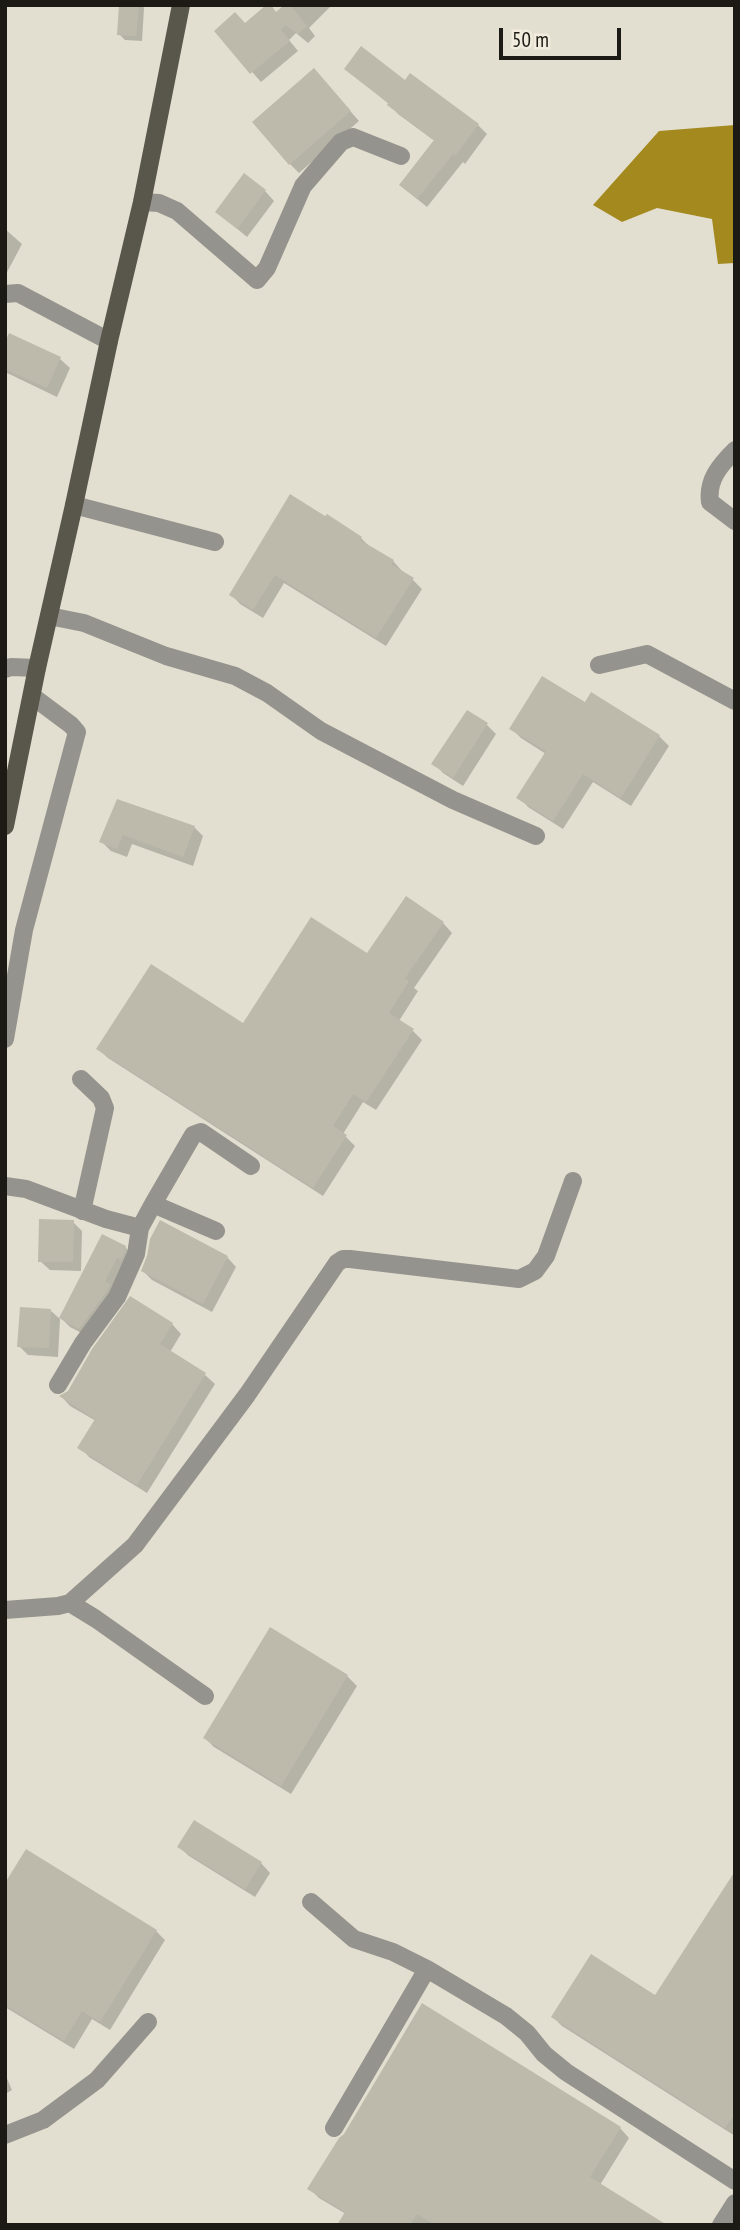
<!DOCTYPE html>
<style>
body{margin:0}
#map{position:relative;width:740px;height:2230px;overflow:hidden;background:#e3dfd0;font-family:"PT Sans Narrow",sans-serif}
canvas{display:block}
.frame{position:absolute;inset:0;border:7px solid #1b1a14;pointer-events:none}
.scale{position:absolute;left:499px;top:28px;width:122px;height:32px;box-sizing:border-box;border:4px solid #1b1a14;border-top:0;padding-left:9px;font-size:21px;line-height:24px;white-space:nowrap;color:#1b1a14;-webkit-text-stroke:5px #f1ecdd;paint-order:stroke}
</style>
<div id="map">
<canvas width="740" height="2230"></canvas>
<div class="frame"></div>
<div class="scale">50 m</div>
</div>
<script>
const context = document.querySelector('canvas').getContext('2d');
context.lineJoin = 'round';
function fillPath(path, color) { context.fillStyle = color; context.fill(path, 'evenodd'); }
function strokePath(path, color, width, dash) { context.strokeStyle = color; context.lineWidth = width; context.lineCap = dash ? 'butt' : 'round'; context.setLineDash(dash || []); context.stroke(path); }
fillPath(new Path2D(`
 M 735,125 L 735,263 L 718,264 L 712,219 L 657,208 L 622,222 L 593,205 L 659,131 Z`), '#a3891e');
fillPath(new Path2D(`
 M 121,5 L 142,5 L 144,8 L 142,41 L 125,40 L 119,34 Z
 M 287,5 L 332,5 L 309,28 L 315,36 L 308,43 L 296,33 L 289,40 L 298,51 L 261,82 L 216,31 L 246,25 L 277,14 Z
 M 346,69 L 406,82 L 478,125 L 487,134 L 465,164 L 463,162 L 427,207 L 411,194 L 436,142 L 398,114 L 389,104 Z
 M 323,80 L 359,121 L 299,173 L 290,164 Z
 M 265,191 L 274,201 L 247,237 L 217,212 Z
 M 5,229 L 22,244 L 5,276 Z
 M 10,335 L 60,359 L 70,368 L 57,397 L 5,372 L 5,346 Z
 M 326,518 L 361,538 L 371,548 L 393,561 L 402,571 L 401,572 L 413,580 L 422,589 L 386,646 L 284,583 L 263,618 L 240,604 L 231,594 Z
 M 592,694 L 659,736 L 669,746 L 631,806 L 593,782 L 563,829 L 528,807 L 519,797 L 546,754 L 521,738 L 512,729 L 585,705 Z
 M 468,712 L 487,725 L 496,734 L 463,786 L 443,773 L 434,763 Z
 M 118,801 L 194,827 L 203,836 L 193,866 L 132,844 L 127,857 L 111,851 L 101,841 Z
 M 407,898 L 443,923 L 452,933 L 414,988 L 418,991 L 399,1021 L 412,1030 L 422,1040 L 376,1110 L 363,1102 L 343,1134 L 355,1146 L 323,1196 L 108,1058 L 98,1049 L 244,1026 L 368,956 Z
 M 73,1222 L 82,1231 L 81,1271 L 50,1270 L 40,1261 Z
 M 125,1247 L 134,1257 L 89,1337 L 70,1327 L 61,1318 Z
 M 227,1257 L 236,1267 L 212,1312 L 152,1280 L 143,1271 Z
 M 51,1311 L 60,1319 L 58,1357 L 28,1355 L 19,1346 Z
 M 172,1324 L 181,1334 L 170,1352 L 205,1375 L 215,1384 L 147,1493 L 89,1457 L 80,1447 L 96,1421 L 70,1406 L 62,1397 Z
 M 271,1630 L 347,1676 L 357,1686 L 291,1794 L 214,1747 L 205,1738 Z
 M 179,1847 L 261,1863 L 270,1873 L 255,1897 L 189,1856 Z
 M 735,1874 L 735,2136 L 562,2026 L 553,2017 L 656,1997 Z
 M 5,1887 L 156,1931 L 165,1940 L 110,2030 L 92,2019 L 74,2049 L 5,2007 Z
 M 5,2074 L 12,2090 L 5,2094 Z
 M 620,2128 L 629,2138 L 600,2185 L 664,2225 L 339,2225 L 346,2214 L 319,2198 L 310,2189 Z`), '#0003');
fillPath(new Path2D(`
 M 119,5 L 139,5 L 136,36 L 117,35 Z
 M 266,5 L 271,5 L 276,12 L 284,5 L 290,5 L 307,26 L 298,34 L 285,25 L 281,30 L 290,41 L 250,74 L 214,31 L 235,12 L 245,23 Z
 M 361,46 L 405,80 L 410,73 L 479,124 L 455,156 L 453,154 L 417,199 L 399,185 L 434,140 L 387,105 L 388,103 L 344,69 Z
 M 314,68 L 351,111 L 289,165 L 252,122 Z
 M 244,173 L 266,190 L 237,229 L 215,212 Z
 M 9,333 L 61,357 L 47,388 L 5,369 L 5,342 Z
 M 290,494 L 325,516 L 327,514 L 362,537 L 360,540 L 394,560 L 391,564 L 414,578 L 376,638 L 275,575 L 253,610 L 229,595 Z
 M 542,676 L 585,702 L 591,692 L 660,735 L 621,798 L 583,774 L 553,821 L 516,798 L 546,751 L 509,729 Z
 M 467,710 L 488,723 L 453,778 L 431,764 Z
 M 117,799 L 195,826 L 183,857 L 123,835 L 117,849 L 99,842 Z
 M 406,896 L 444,922 L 405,978 L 409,981 L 389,1013 L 414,1029 L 366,1102 L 353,1094 L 333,1126 L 347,1135 L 313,1188 L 96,1049 L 151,964 L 243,1023 L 311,917 L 367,953 Z
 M 39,1219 L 74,1220 L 73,1262 L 38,1262 Z
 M 160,1220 L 228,1256 L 203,1304 L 141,1271 L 147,1256 L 150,1239 Z
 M 102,1234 L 126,1246 L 125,1251 L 121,1260 L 117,1258 L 105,1281 L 110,1284 L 107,1291 L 79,1329 L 59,1318 Z
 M 130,1296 L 173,1323 L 160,1344 L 206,1373 L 137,1485 L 77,1448 L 95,1419 L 59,1396 L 68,1391 L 92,1349 Z
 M 20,1307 L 51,1309 L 49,1348 L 17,1347 Z
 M 270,1627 L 348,1675 L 281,1786 L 203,1738 Z
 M 194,1820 L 262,1862 L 245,1889 L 177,1847 Z
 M 26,1849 L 157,1930 L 100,2022 L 82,2011 L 64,2041 L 5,2005 L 5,1883 Z
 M 735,1871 L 735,2113 L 725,2128 L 551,2017 L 591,1954 L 655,1995 Z
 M 422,2003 L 621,2127 L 590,2177 L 667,2225 L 435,2225 L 417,2214 L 410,2225 L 337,2225 L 345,2212 L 307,2189 L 339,2138 L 344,2134 Z`), '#bebaab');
strokePath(new Path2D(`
 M 142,202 L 159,203 L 177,211 L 257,280 L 267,268 L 303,186 L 341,142 L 353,137 L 401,156
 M 5,294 L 18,293 L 109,341
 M 735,450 C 720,465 707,480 710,502 L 735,521
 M 74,505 L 215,542
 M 49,616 L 84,623 L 166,656 L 235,676 L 267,693 L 321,731 L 453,800 L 536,836
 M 599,665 L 647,654 L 735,701
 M 5,669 L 11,667 L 37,668
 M 5,1039 L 24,930 L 77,732 L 71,725 L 32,696
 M 81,1079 L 101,1098 L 105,1108 L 82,1211
 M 5,1186 L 26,1189 L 106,1219 L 140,1228 L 153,1204 L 216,1231
 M 153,1204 L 193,1135 L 201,1132 L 251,1166
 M 58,1385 L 83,1343 L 117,1297 L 136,1254 L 140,1228
 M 70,1603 L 135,1545 L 247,1395 L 337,1263 L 343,1259 L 350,1259 L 519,1279 L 535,1271 L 546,1256 L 573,1181
 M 5,1610 L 58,1606 L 70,1603 L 96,1619 L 205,1696
 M 311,1902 L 354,1939 L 393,1952 L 427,1969
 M 334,2128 L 427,1969 L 506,2016 L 527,2033 L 544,2054 L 566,2072 L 735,2181
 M 5,2135 L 43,2120 L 97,2080 L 148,2022
 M 721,2225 L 735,2203`), '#95938d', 18);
strokePath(new Path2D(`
 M 5,826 L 37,668 L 74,505 L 109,341 L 142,202 L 181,5`), '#59564b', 18);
</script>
